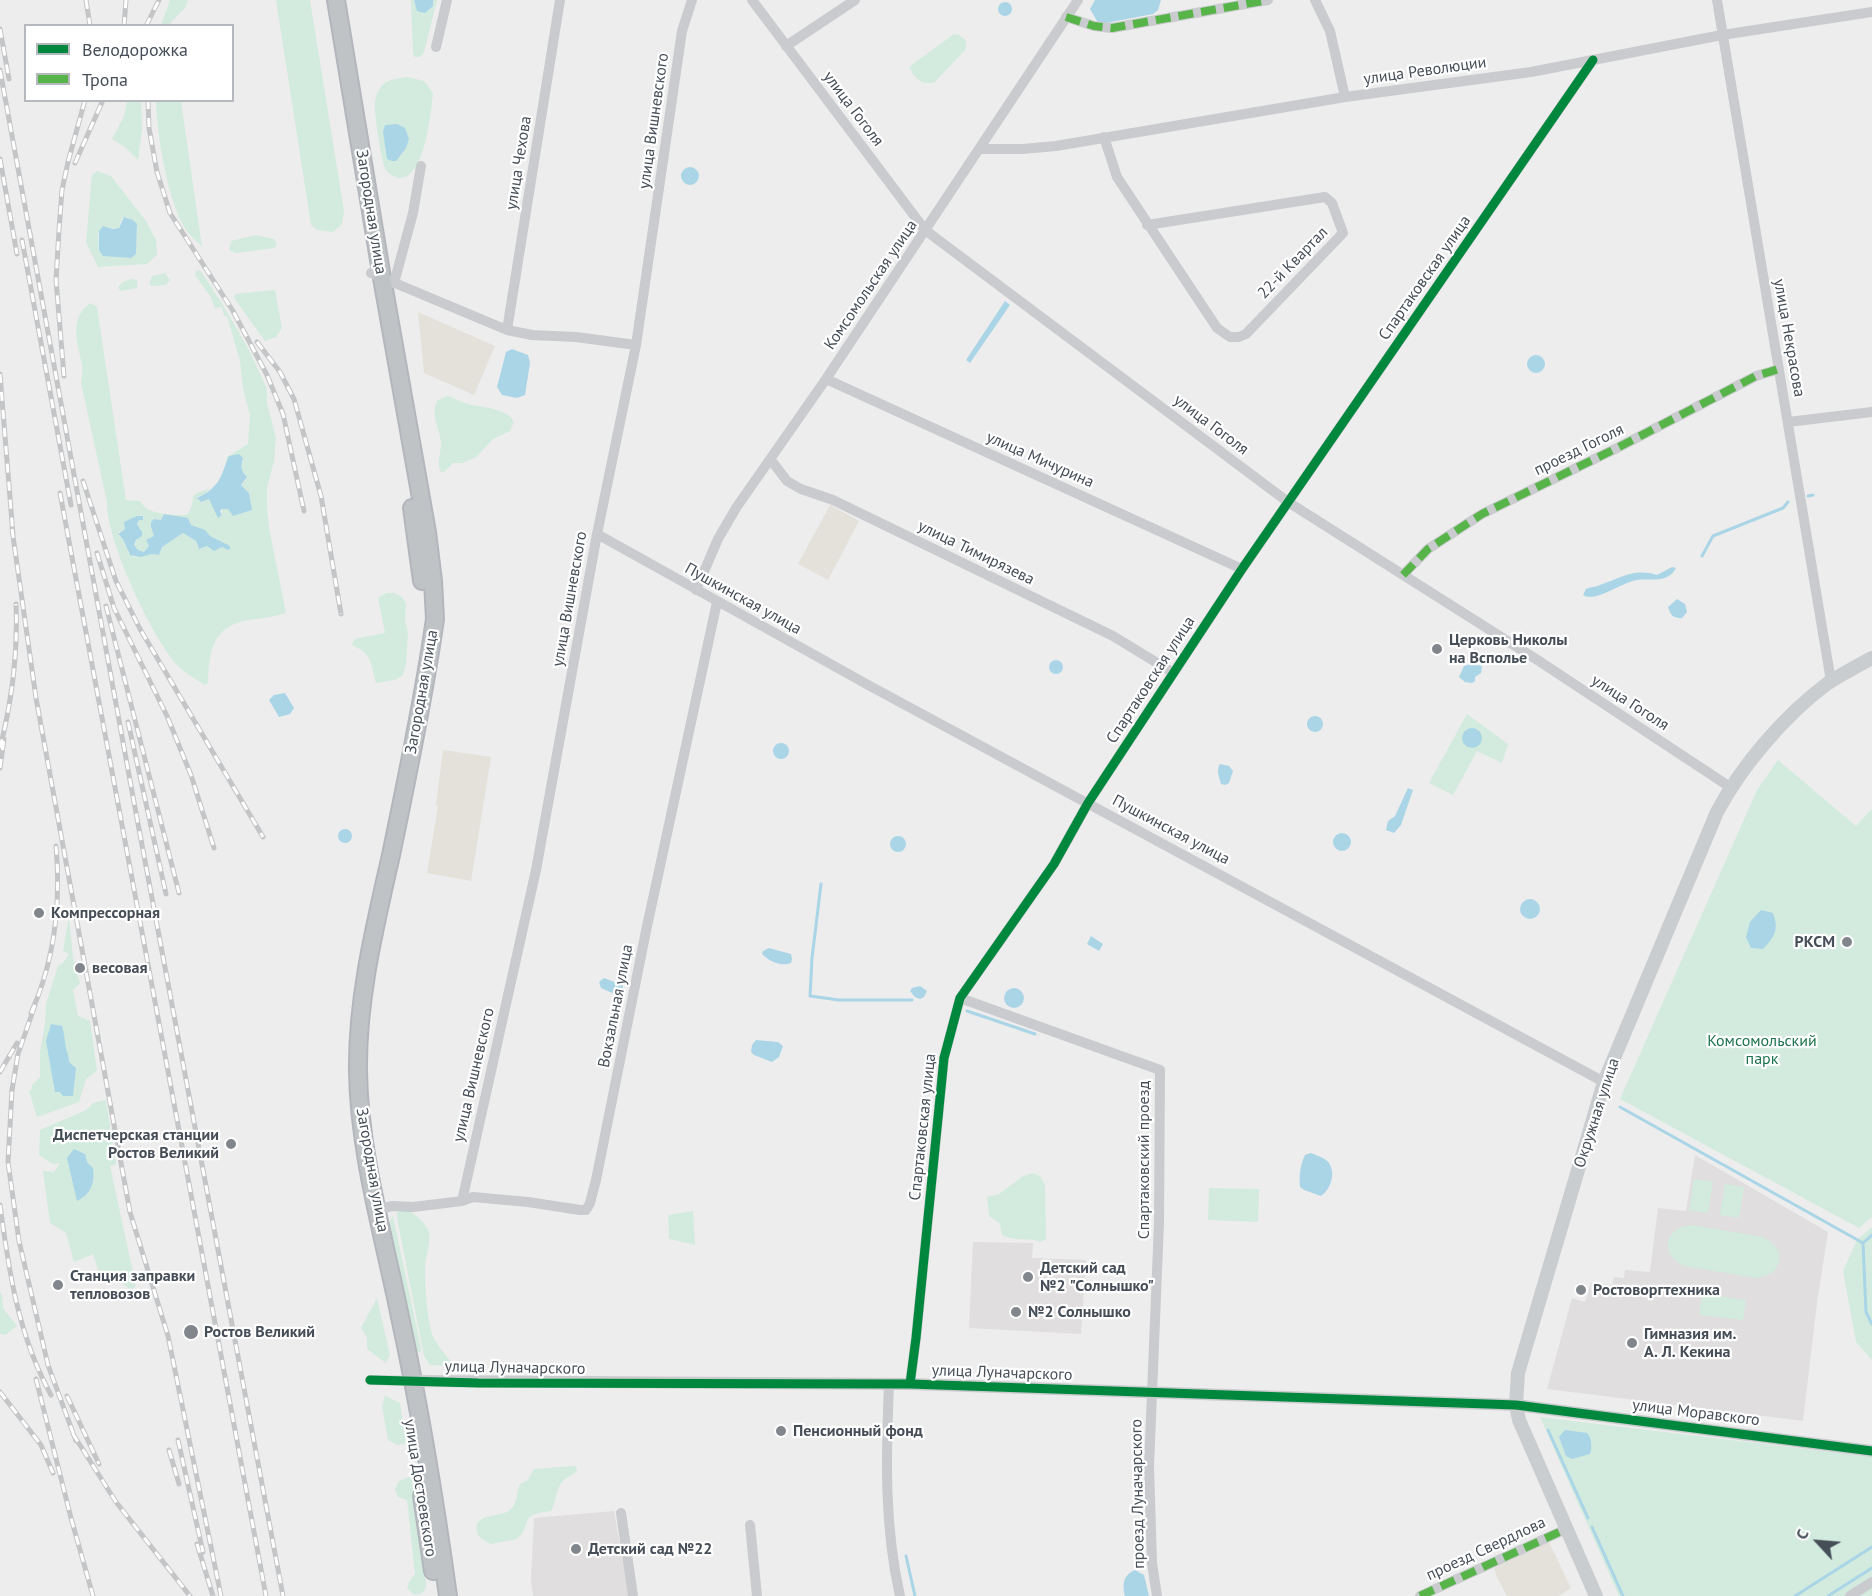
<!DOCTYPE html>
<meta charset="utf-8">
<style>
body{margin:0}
#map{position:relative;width:1872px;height:1596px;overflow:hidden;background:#eeeded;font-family:"PT Sans",sans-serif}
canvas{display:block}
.legend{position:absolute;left:24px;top:24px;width:210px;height:78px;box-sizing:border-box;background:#fff;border:2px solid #b5b8bc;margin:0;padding:8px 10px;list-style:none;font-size:18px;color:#464e58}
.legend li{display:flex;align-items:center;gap:12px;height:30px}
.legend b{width:30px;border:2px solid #b5b8bc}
.north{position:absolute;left:1788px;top:1512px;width:60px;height:60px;-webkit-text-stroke:4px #fff;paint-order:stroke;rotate:296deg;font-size:16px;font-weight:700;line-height:24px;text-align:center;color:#464e58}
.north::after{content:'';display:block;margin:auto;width:21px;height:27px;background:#464e58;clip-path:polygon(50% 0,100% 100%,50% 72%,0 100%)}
</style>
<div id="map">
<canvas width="1872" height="1596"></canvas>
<ul class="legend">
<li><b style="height:8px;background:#00873e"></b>Велодорожка</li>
<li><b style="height:8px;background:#57b448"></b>Тропа</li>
</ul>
<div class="north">С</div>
</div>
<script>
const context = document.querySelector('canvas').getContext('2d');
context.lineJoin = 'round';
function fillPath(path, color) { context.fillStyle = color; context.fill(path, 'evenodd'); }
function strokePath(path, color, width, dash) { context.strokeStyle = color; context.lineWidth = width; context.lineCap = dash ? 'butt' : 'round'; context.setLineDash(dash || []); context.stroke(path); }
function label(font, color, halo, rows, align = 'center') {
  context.font = font + ' "PT Sans",sans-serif'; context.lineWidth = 4.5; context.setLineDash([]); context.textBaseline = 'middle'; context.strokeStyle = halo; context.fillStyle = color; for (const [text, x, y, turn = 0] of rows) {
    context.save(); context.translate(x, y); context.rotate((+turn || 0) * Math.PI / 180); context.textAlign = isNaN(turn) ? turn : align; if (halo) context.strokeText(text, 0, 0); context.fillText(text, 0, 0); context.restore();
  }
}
fillPath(new Path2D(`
 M 418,312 L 495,346 L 474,395 L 424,373 Z
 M 830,505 L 859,521 L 828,580 L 798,564 Z
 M 443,750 L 491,757 L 471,881 L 427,873 L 438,806 L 436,805 Z
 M 1549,1542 L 1571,1588 L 1559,1596 L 1507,1596 L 1497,1577 L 1494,1568 Z`), '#e4e1da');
fillPath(new Path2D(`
 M 1695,1155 L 1828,1232 L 1817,1303 L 1803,1421 L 1547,1389 L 1572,1298 L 1585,1302 L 1591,1282 L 1612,1285 L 1614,1277 L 1624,1278 L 1625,1270 L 1650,1272 L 1658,1208 L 1686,1211 Z
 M 973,1242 L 1033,1243 L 1032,1258 L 1086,1260 L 1081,1334 L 969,1328 Z
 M 614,1511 L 629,1596 L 533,1596 L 531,1580 L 534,1518 Z`), '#e0dede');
fillPath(new Path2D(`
 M 170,0 L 188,0 L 185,8 L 171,22 L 171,25 L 161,25 Z
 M 276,0 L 310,0 L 344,211 L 342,224 L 333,232 L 317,230 L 311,225 Z
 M 411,0 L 433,6 L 433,0 L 437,0 L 424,52 L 420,57 L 415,57 L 413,54 Z
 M 954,34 C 963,35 969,41 965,50 L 935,82 C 924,87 911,77 910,66 Z
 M 407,77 L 424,81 L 433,93 C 431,113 425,179 399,178 C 393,177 387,173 385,168 C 381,159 375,118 375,108 C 374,103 376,94 379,90 C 385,79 395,79 407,77 Z
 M 127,101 L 141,101 L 142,129 L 138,160 L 125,147 L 112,139 L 124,116 Z
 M 156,101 L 181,101 L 202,247 C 196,240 187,233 183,225 C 167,196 157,135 156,101 Z
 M 97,171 L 111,176 L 146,221 L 156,240 L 157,255 L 147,264 L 98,267 L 86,242 L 92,175 ZM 127,217 L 137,224 L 136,254 L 129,258 L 99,250 L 98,234 L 102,227 L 118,229 L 122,219 Z
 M 256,235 L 274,239 L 277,245 L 274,248 L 236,253 L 229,250 L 231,241 Z
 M 200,270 L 223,305 L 249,350 L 267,389 L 267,403 L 276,438 L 274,461 L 267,488 L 267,508 L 269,528 L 286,613 C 274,617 262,618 249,620 C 212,626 209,651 208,683 L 205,685 C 196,679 186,674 178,666 C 152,638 106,540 107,502 L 81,383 C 82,377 83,370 82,364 C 77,343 69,318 90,303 L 97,307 L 126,500 L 140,501 C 142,503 144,507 147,509 C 153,513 180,517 188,514 L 192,505 L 193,496 C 199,491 205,491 211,488 C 223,482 224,469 227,457 L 248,444 L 250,415 L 243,389 L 240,361 L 227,316 L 224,316 L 222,307 L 215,308 L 210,296 L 195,275 L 196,271 ZM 231,456 L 243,460 L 241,470 L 246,480 L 241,485 L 249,493 L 251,510 L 233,516 L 228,509 L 222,509 L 222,516 L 219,516 L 209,499 L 201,502 L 198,500 L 198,496 L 202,496 L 219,481 ZM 164,514 L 189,519 L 191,525 L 225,545 L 229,545 L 230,549 L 228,550 L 221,547 L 212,550 L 208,546 L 198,548 L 196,541 L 183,533 L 162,547 L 159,555 L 152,554 L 135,557 L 129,554 L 123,538 L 118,536 L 119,532 L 125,529 L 125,522 L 142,515 L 144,518 L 138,521 L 138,526 L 141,529 L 134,546 L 138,550 L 144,552 L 149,546 L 146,540 L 154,536 L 151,527 L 151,522 L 154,519 L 161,520 Z
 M 165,273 L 170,280 L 166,285 L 152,286 L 149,284 L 152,276 Z
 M 131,279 L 137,280 L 137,288 L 120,291 L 118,287 L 123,282 Z
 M 275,290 L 282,328 L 276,337 L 265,341 L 234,298 L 235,294 Z
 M 447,396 C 454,397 458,401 465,403 C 479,408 507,407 514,422 L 510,431 L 493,439 L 476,457 L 463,463 L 453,463 L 444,472 L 441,472 C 436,464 441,453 441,443 C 440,428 430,416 437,401 Z
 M 386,593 L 394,593 L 402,597 L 406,603 L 405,620 L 408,633 L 406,664 L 403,675 L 395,680 L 376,683 C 370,663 374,655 352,645 L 354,639 L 385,633 L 378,598 Z
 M 1467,714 L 1508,744 L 1502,763 L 1477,751 L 1453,795 L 1429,783 Z
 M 1778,760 L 1856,826 L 1872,809 L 1872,1217 L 1859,1228 L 1620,1099 L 1757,790 Z
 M 69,916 L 73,958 L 80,983 L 73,990 L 78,1016 L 90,1021 L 97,1071 L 86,1079 L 79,1102 L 37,1117 L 29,1091 L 32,1089 L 32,1085 L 40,1077 L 40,1052 L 45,1024 L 46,1004 L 58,966 L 63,963 L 69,954 L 63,951 Z
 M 106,1100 L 116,1164 L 110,1166 L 136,1286 L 131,1290 L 117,1280 L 100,1277 L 93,1254 L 74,1262 L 66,1233 L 50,1223 L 43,1171 L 54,1172 L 60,1163 L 53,1164 L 39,1155 L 40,1130 L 86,1110 L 93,1103 Z
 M 1033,1173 L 1040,1176 L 1045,1185 L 1046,1239 L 1040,1242 C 1028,1237 1015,1242 1002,1235 L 1000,1224 L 989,1216 L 987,1197 L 999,1194 L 1023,1176 Z
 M 1694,1179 L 1713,1182 L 1708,1213 L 1689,1210 Z
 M 1725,1184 L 1744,1187 L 1739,1218 L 1720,1215 Z
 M 1209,1188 L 1259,1189 L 1258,1222 L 1208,1220 Z
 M 403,1210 C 411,1211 416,1215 422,1221 C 437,1236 425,1252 425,1269 C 425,1287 427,1317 432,1334 C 436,1344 446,1355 453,1364 L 451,1366 L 430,1365 L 424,1356 L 397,1218 L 397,1212 Z
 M 693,1211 L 695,1245 L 669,1239 L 668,1215 Z
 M 393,1216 L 421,1348 L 421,1352 L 415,1353 L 388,1225 Z
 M 1692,1225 L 1763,1237 C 1788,1249 1784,1275 1756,1278 L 1684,1266 C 1659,1254 1664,1227 1692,1225 Z
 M 1872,1227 L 1872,1360 L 1856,1342 L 1843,1271 L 1857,1240 Z
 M 0,1292 L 2,1294 L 3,1308 L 17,1326 L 5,1335 L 0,1334 Z
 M 1702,1294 L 1746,1300 L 1743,1320 L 1699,1315 Z
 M 377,1298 L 390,1355 L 386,1363 L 367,1349 L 367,1338 L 361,1328 Z
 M 385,1396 L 400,1403 L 406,1443 L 397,1445 L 388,1440 L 382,1406 Z
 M 1540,1417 L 1872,1457 L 1872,1596 L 1619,1596 Z
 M 573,1466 L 576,1466 L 577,1471 C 573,1475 569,1476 565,1479 C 555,1487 557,1502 551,1511 L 538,1513 L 529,1517 L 523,1532 L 517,1539 L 491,1544 C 485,1541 479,1539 477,1532 C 473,1512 501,1518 510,1510 C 518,1503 516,1492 520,1484 L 528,1480 L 534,1469 Z
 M 409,1477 L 412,1479 L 426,1584 C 426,1592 422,1594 414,1595 L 407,1588 L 409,1582 L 415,1574 L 407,1500 L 398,1497 L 395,1490 L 399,1481 Z`), '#d2ebde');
fillPath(new Path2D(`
 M 414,0 L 433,0 L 433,6 L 425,13 L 417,11 Z
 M 1095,0 L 1161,0 L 1158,10 L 1153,14 L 1106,23 L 1097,21 L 1090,9 Z
 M998 9a7 7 0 1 1 14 0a7 7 0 1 1-14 0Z
 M 397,124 L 405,128 L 409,139 L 406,148 L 396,161 L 392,161 L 387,159 L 383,132 L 385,125 Z
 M681 176a9 9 0 1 1 18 0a9 9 0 1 1-18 0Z
 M 124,217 L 133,220 L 137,224 L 136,254 L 131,258 L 103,256 L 99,250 L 99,231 L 103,226 L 113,229 L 119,228 Z
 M 1005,301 L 1010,305 L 970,363 L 966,360 Z
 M 512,349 L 528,355 L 530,363 L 525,395 L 517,398 L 502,395 L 497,387 L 506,352 Z
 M1527 364a9 9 0 1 1 18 0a9 9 0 1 1-18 0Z
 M 239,454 L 243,458 C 241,467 240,470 247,477 L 241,485 L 249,493 L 252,510 L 233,516 L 228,509 L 222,509 L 220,511 L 222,515 L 218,518 L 209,499 L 201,502 L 197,498 C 220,487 220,478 229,456 Z
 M 164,514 L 188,518 L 191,525 L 205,530 L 210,536 L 230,546 L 230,549 L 228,550 L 222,547 L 214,551 L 207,546 L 199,549 L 196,541 L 183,533 L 162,547 L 159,555 L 152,554 L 141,557 L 130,555 L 123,539 L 118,534 L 125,529 L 124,522 L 137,516 L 143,516 L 143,520 L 139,520 L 137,524 L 142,532 L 142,536 L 136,540 L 134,545 L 138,550 L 144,552 L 149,546 L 146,540 L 154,536 L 151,527 L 151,522 L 154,519 L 161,520 Z
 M 1672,567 L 1676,568 C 1668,584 1650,578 1637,580 C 1622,582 1596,603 1583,595 L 1586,589 C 1590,587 1595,587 1600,585 C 1622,578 1632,568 1657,575 Z
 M 1677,599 L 1685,604 L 1687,612 L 1682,618 C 1673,618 1671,616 1668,607 Z
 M1049 667a7 7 0 1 1 14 0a7 7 0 1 1-14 0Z
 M 1470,664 L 1482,666 L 1481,673 L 1475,677 L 1475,681 L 1472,683 L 1465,682 L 1459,677 L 1464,666 Z
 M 285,693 L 294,708 L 290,714 L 279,717 L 269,700 L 274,695 Z
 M1307 724a8 8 0 1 1 16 0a8 8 0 1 1-16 0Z
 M1462 738a10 10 0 1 1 20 0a10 10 0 1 1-20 0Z
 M773 751a8 8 0 1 1 16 0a8 8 0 1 1-16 0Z
 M 1220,764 L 1229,766 L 1233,771 L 1229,783 L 1225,785 L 1221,784 C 1219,777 1216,770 1220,764 Z
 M 1408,788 L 1413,790 L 1401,825 L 1394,833 L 1386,830 L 1388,821 L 1395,816 Z
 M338 836a7 7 0 1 1 14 0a7 7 0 1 1-14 0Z
 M1333 842a9 9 0 1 1 18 0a9 9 0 1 1-18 0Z
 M890 844a8 8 0 1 1 16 0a8 8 0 1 1-16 0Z
 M1520 909a10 10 0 1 1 20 0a10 10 0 1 1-20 0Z
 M 1761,910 L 1773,913 C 1779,929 1775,937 1763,949 L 1751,948 L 1746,937 L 1750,922 Z
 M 1091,936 L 1103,944 L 1099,951 L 1087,944 Z
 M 769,948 L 791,954 L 792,959 L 791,963 C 781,967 769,961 762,954 L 763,951 Z
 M 604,978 L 622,985 L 624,990 L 623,994 L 619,996 L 601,988 L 599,982 Z
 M 920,986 L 927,991 L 924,997 L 920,999 L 915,997 L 910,991 L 912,988 Z
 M1004 998a10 10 0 1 1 20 0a10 10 0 1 1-20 0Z
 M 51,1024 L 62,1026 C 64,1032 64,1036 65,1042 C 65,1048 69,1055 69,1062 L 76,1068 L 73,1096 L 63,1096 L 60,1092 L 55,1092 L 46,1041 Z
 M 756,1040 L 778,1042 L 783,1046 L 779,1057 L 772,1062 L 754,1055 L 751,1052 L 752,1045 Z
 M 74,1149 L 85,1154 L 87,1162 L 93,1168 C 95,1183 91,1194 77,1201 L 67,1158 Z
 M 1311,1153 C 1316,1155 1322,1157 1326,1160 C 1337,1169 1332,1189 1321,1196 L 1304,1190 L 1300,1187 C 1299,1176 1300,1166 1305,1155 Z
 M 1565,1430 L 1587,1433 C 1592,1438 1592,1448 1590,1454 L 1572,1459 L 1566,1456 L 1559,1437 Z
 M 1135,1570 L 1144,1575 L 1149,1596 L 1125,1596 C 1122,1585 1123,1575 1135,1570 Z`), '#a9d5e7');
strokePath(new Path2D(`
 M 1808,496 L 1813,495
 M 1702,556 L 1713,536 L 1783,508 L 1788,502
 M 821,884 L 812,958 L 810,996 L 839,1000 L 912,1000
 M 967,1011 L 1035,1034
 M 1620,1107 L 1863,1243 L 1872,1235
 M 1863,1243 L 1866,1312 L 1872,1324
 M 1548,1430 L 1588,1518
 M 1592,1527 L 1623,1596
 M 906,1556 L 915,1596
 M 1795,1596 L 1872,1547
 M 1828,1596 L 1872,1568`), '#a9d5e7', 3);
const trunk = new Path2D(`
 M 336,0 L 382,278 L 427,532 L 433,581 L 435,619 L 432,639 C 421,711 406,783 391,855 C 375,926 357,998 358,1071 C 359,1153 384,1237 400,1317 C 420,1409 435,1502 448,1596
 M 412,508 L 422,581
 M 422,1496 L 433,1571`);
strokePath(trunk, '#b3b6bc', 20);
strokePath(new Path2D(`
 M 752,0 L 925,230 L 1288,502 L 1539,661 L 1730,787
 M 1315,0 L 1330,31 L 1345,97
 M 1717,0 L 1831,681
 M 1066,17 L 1094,26 L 1112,28 L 1268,0
 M 786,46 L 855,0
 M 436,47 L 447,0
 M 1104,137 L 1117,177 L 1217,328 L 1230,337 L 1239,337 L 1246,334 L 1343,233 L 1332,203 L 1325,197 L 1147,225
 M 981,149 L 1023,149 L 1056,146 L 1345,97 L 1531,72 L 1722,35 L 1872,12
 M 371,273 L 507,330 L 532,335 L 576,337 L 636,345
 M 394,283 L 413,213 L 421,166
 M 507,330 L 560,0
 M 826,379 L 1242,569
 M 1788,422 L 1872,412
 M 771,460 L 787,481 L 801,489 L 833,500 L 1113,636 L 1172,672
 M 597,534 L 870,686 L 1604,1082
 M 1403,575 L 1428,549 L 1482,514 L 1619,447 L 1756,376 L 1779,369
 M 696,590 L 718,539 L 736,508 L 826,379 L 1078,0
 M 960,998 L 1160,1070 L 1159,1223 L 1149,1466 L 1152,1563 L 1157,1596
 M 462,1201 L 536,870 L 597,534 L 636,345 L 682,31 L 692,0
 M 377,1209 L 393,1206 L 413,1207 L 462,1201 L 473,1197 L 528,1202 L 580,1210 L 586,1210 L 590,1203 L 596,1180 L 646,931 L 717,602
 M 370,1380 L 414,1381
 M 889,1384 C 886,1457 884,1525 900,1596
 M 910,1384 L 916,1338 L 944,1058 L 960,998 L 1054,864 L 1088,803 L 1242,569 L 1593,60
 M 621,1513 L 633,1596
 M 750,1525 L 757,1596
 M 1420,1596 L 1566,1529
 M 1850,1596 L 1872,1582`), '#c9cbce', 10);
strokePath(new Path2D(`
 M 414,1381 L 910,1384 L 1516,1405 L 1872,1451`), '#c9cbce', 12);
strokePath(new Path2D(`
 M 1596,1596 L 1519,1420 L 1516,1405 L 1518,1373 L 1604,1082 L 1717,812 C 1742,765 1785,715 1828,683 C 1842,674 1857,666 1872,658`), '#cacdcf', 14);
strokePath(trunk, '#c0c3c6', 16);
const rail = new Path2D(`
 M 86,0 L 90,26
 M 124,26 L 126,0
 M 146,26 L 159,0
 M 0,29 L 9,79
 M 0,70 L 136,813 L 283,1596
 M 148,100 L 149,128 L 157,172 L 170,213 L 233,311 L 267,375 L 283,414 L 304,511
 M 0,159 L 17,254
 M 75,163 L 103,100
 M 22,240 L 71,505
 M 257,342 L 280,372 L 294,399 L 321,496 L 341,614
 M 0,374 L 13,535
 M 64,376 L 56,280 L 59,230 L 62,190 L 68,162 L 85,100
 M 83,481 L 116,581 L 140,629 L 263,837
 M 60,493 L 266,1596
 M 12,529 L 36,698 L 130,1212 L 168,1336 L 221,1596
 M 97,553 L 114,608 L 167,716 L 191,775 L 214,848
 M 106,606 L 179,893
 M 128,722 L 166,894
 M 0,748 C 12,701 18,652 16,604
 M 0,768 L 4,739
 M 35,1005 L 18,1054 L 12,1090 L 8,1162 L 19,1241 L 48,1365 L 76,1441
 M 31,1013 C 55,960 61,903 56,846
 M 0,1072 L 17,1043
 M 0,1205 C 9,1272 18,1335 51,1395
 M 36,1379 L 71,1518 L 93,1596
 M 0,1392 L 41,1445 L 53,1473
 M 67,1396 L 99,1464
 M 73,1434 L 116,1502 L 190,1596
 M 178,1440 L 203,1552
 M 169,1450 L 179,1484
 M 197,1544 L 213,1596`);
strokePath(rail, '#c4c5c7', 5);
strokePath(rail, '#fff', 3, [9]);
strokePath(new Path2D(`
 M 1066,17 L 1094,26 L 1112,28 L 1268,0
 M 1403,575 L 1428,549 L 1482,514 L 1619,447 L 1756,376 L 1779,369
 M 1420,1596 L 1566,1529`), '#57b448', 8, [15, 8]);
strokePath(new Path2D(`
 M 370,1380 L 478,1383 L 910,1384 L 1516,1405 L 1872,1451
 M 910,1384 L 916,1338 L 944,1058 L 960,998 L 1054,864 L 1088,803 L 1242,569 L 1593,60`), '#00873e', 9);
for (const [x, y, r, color] of [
 [1437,649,6,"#81868c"],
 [39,913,6,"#81868c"],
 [1847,942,6,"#81868c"],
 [80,968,6,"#81868c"],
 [231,1144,6,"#81868c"],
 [1028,1277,6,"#81868c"],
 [58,1285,6,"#81868c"],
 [1581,1290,6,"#81868c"],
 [1016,1312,6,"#81868c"],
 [191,1332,8,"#81868c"],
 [1632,1343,6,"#81868c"],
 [781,1431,6,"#81868c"],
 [576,1549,6,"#81868c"]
]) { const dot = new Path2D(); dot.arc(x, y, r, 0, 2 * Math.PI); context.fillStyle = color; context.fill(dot); strokePath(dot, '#fff', 2); }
label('16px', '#464e58', '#fff', [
 ["улица Революции",1425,71,-8],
 ["улица Гоголя",853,109,53],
 ["улица Вишневского",654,121,-82],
 ["улица Чехова",519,163,-81],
 ["Загородная улица",371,212,81],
 ["22-й Квартал",1293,263,-46],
 ["Спартаковская улица",1425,278,-55],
 ["Комсомольская улица",871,285,-56],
 ["улица Некрасова",1789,338,80],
 ["улица Гоголя",1211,425,37],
 ["проезд Гоголя",1579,450,-26],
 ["улица Мичурина",1040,460,24],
 ["улица Тимирязева",976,553,26],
 ["улица Вишневского",570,599,-80],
 ["Пушкинская улица",743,599,29],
 ["Спартаковская улица",1151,680,-57],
 ["Загородная улица",422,692,-80],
 ["улица Гоголя",1630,703,33],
 ["Пушкинская улица",1171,830,28],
 ["Вокзальная улица",616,1006,-79],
 ["улица Вишневского",474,1075,-77],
 ["Окружная улица",1597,1113,-72],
 ["Спартаковская улица",923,1127,-84],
 ["Спартаковский проезд",1144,1160,-90],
 ["Загородная улица",372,1170,80],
 ["улица Луначарского",515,1368,1],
 ["улица Луначарского",1002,1373,2],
 ["улица Моравского",1696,1413,7],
 ["улица Достоевского",420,1488,81],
 ["проезд Луначарского",1138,1494,-91],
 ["проезд Свердлова",1486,1549,-25]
]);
label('bold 16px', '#464e58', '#fff', [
 ["Церковь Николы",1449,640],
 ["на Всполье",1449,658],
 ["Компрессорная",51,913],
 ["РКСМ",1835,942,"right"],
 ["весовая",92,968],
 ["Диспетчерская станции",219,1135,"right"],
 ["Ростов Великий",219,1153,"right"],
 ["Детский сад",1040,1268],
 ["№2 \"Солнышко\"",1040,1286],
 ["Станция заправки",70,1276],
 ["тепловозов",70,1294],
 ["Ростоворгтехника",1593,1290],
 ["№2 Солнышко",1028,1312],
 ["Ростов Великий",204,1332],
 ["Гимназия им.",1644,1334],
 ["А. Л. Кекина",1644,1352],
 ["Пенсионный фонд",793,1431],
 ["Детский сад №22",588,1549]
], 'left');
label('16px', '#1d734e', '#fff', [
 ["Комсомольский",1762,1041],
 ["парк",1762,1059]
]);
</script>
